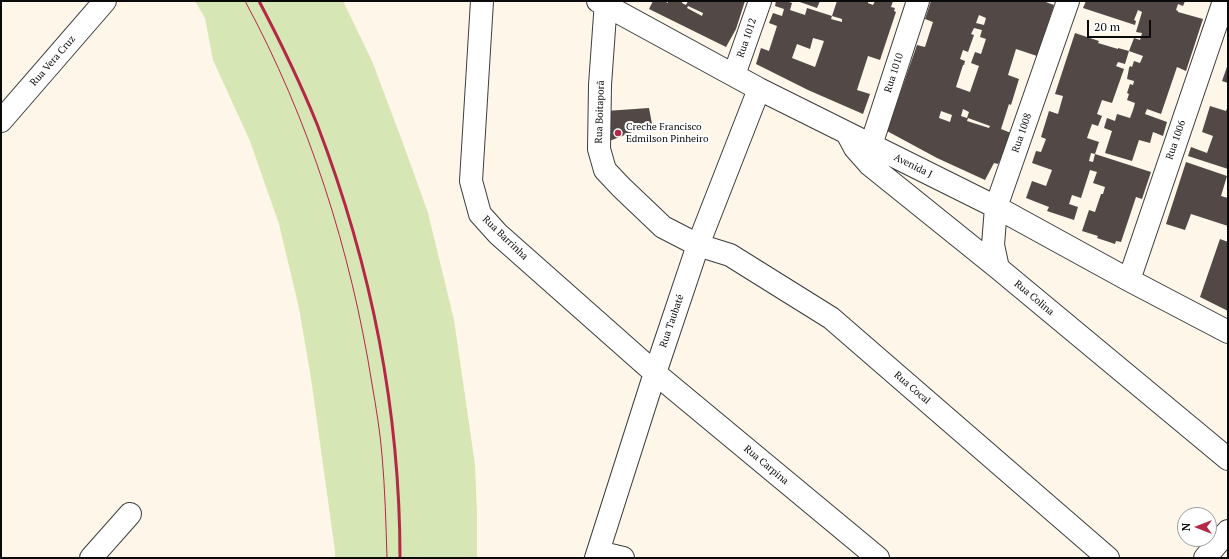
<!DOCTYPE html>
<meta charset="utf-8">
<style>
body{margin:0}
#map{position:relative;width:1229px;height:559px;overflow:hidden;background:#fef6e8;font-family:"PT Serif",serif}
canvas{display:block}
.frame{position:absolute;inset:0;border:2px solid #0a0a0a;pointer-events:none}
.north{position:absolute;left:1177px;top:507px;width:40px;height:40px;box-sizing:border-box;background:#fff;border:1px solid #9d9d9d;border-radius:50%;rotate:270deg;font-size:11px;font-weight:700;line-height:16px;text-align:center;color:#0a0a0a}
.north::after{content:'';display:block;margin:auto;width:14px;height:18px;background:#b52746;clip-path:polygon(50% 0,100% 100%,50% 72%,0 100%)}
.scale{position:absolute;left:1087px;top:20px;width:64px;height:18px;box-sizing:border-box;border:2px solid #0a0a0a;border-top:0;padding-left:5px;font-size:12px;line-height:14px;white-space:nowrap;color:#0a0a0a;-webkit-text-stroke:3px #fff;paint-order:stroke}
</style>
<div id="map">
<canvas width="1229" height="559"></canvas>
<div class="frame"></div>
<div class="north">N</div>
<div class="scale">20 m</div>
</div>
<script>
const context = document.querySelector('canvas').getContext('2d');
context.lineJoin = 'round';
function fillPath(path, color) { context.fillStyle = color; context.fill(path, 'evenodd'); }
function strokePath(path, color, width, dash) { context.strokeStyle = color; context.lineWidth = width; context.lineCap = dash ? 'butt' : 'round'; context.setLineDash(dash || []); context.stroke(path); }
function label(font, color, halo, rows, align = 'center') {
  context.font = font + ' "PT Serif",serif'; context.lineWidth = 4; context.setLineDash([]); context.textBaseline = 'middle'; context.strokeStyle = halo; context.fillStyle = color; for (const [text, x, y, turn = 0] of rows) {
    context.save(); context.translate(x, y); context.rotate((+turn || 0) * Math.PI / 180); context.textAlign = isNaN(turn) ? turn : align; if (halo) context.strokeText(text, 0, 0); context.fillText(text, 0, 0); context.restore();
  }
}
fillPath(new Path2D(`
 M 195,1 L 343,1 L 372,61 L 404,146 L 428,213 L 454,320 L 475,465 L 477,514 L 477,558 L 335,558 L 335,551 L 311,378 L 299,308 L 279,224 L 250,141 L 213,60 L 205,18 Z`), '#d6e6b4');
fillPath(new Path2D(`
 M 653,1 L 664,1 L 668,3 L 668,1 L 682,1 L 682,3 L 686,5 L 688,1 L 745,1 L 736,29 L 726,47 L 649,9 ZM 688,6 L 703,13 L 702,16 L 687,8 Z
 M 776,1 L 786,1 L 792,3 L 790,10 L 805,15 L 807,8 L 832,16 L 831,19 L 842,22 L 842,19 L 832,16 L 837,1 L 845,2 L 845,1 L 868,1 L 868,3 L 873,5 L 875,1 L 893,1 L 891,7 L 895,8 L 894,11 L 896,12 L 880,60 L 868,56 L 857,90 L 870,94 L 863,114 L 808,90 L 756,64 L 761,48 L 769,51 L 777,26 L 769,23 L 773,13 L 782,16 L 784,9 L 775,6 ZM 813,38 L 824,41 L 815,67 L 792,58 L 797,44 L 810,49 Z
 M 797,1 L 820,1 L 817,8 Z
 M 931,1 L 1043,1 L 1054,5 L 1037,56 L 1016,49 L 1008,75 L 1019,79 L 1011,105 L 1009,104 L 1001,129 L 1011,133 L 1005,151 L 998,164 L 994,163 L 985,180 L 937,158 L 887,131 L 917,45 L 925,47 L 933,22 L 925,19 ZM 979,15 L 986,18 L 984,25 L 976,23 ZM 974,28 L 982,30 L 980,37 L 986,39 L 981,54 L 975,52 L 971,63 L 979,66 L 970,92 L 956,87 L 963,65 L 964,65 L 965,61 L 960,59 L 963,50 L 968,52 L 974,35 L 971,34 ZM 963,109 L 969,112 L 967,118 L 961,116 ZM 941,111 L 952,115 L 950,122 L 939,118 ZM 968,118 L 990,126 L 989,128 L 967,121 Z
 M 1086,1 L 1185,1 L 1183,6 L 1178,4 L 1176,10 L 1178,11 L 1178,12 L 1203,19 L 1186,71 L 1177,67 L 1161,114 L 1147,109 L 1145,114 L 1167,122 L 1163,136 L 1153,132 L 1150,143 L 1139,140 L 1132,161 L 1105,153 L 1112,131 L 1104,128 L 1107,118 L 1115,121 L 1117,114 L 1130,118 L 1133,110 L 1135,103 L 1127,100 L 1129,94 L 1127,93 L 1130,84 L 1133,85 L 1134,81 L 1127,79 L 1129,68 L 1130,66 L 1132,67 L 1134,61 L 1140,63 L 1143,56 L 1129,51 L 1134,38 L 1140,40 L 1142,33 L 1136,32 L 1142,12 L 1138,10 L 1134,20 L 1136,21 L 1135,25 L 1083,8 Z
 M 1075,33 L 1099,41 L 1098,43 L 1118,49 L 1118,48 L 1129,51 L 1125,64 L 1118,62 L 1116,66 L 1124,69 L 1112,103 L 1102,100 L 1097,114 L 1102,116 L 1098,126 L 1092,124 L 1087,138 L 1099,142 L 1095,154 L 1151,172 L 1142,199 L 1136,197 L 1121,242 L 1116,241 L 1115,244 L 1097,238 L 1098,236 L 1082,231 L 1089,210 L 1095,212 L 1101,194 L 1103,194 L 1105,187 L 1093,183 L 1097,172 L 1090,170 L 1081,198 L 1072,195 L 1069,204 L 1078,207 L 1074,220 L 1047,211 L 1049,207 L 1026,198 L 1032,181 L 1046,186 L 1052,170 L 1032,163 L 1036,151 L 1041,152 L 1046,139 L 1041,137 L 1049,111 L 1058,114 L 1063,96 L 1055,94 ZM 1091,153 L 1095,154 L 1093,162 L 1089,161 Z
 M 1228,64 L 1228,83 L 1222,81 Z
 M 1210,106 L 1226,111 L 1228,106 L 1228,169 L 1188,156 L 1191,147 L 1207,153 L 1213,136 L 1202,132 Z
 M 649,108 L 652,124 L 607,142 L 606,111 Z
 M 1186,162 L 1227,176 L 1221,196 L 1228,198 L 1228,226 L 1191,214 L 1185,230 L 1166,224 Z
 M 1220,239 L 1228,242 L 1228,311 L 1200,297 Z`), '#524947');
const minor = new Path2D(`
 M 482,1 L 471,181 L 480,214 L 498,234 L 655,373 L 878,558
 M 598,1 L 759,89 L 996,207 L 1129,280 L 1228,332
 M 606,1 L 600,85 L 599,149 L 605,170 L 621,187 L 663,227 L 698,245 L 730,255 L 831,318 L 1108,558
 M 734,75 L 760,1
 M 1,121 L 105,1
 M 848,135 L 855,148 L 870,165 L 998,268 L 1228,459
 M 871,145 L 918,1
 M 998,268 L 993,245 L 996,207 L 1068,1
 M 1129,280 L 1224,1
 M 598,552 L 623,558
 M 91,558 L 130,514
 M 596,558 L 655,373 L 698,245 L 759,89
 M 1205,558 L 1228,531`);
strokePath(minor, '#3d3d3d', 24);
strokePath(minor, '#fff', 22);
strokePath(new Path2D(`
 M 245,1 C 309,119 351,251 372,384 C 376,407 380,431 382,455 C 385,489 386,524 387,558`), '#b52746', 1);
strokePath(new Path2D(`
 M 259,1 C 280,41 300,82 317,124 C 370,262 400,410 400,558`), '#b52746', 3);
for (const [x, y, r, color] of [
 [618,133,4,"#b52746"]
]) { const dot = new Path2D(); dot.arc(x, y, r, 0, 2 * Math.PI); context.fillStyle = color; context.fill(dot); strokePath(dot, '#fff', 1.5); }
label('10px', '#0a0a0a', '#fff', [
 ["Rua 1012",747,38,-71],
 ["Rua Vera Cruz",53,61,-49],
 ["Rua 1010",894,73,-72],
 ["Rua Boitaporã",600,112,-88],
 ["Rua 1008",1022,133,-71],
 ["Rua 1006",1176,140,-71],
 ["Avenida J",913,166,26],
 ["Rua Barrinha",505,238,44],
 ["Rua Colina",1034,298,40],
 ["Rua Taubaté",672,321,-71],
 ["Rua Cocal",912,388,41],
 ["Rua Carpina",766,465,40]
]);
label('10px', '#0a0a0a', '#fff', [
 ["Creche Francisco",626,127],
 ["Edmilson Pinheiro",626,139]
], 'left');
</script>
